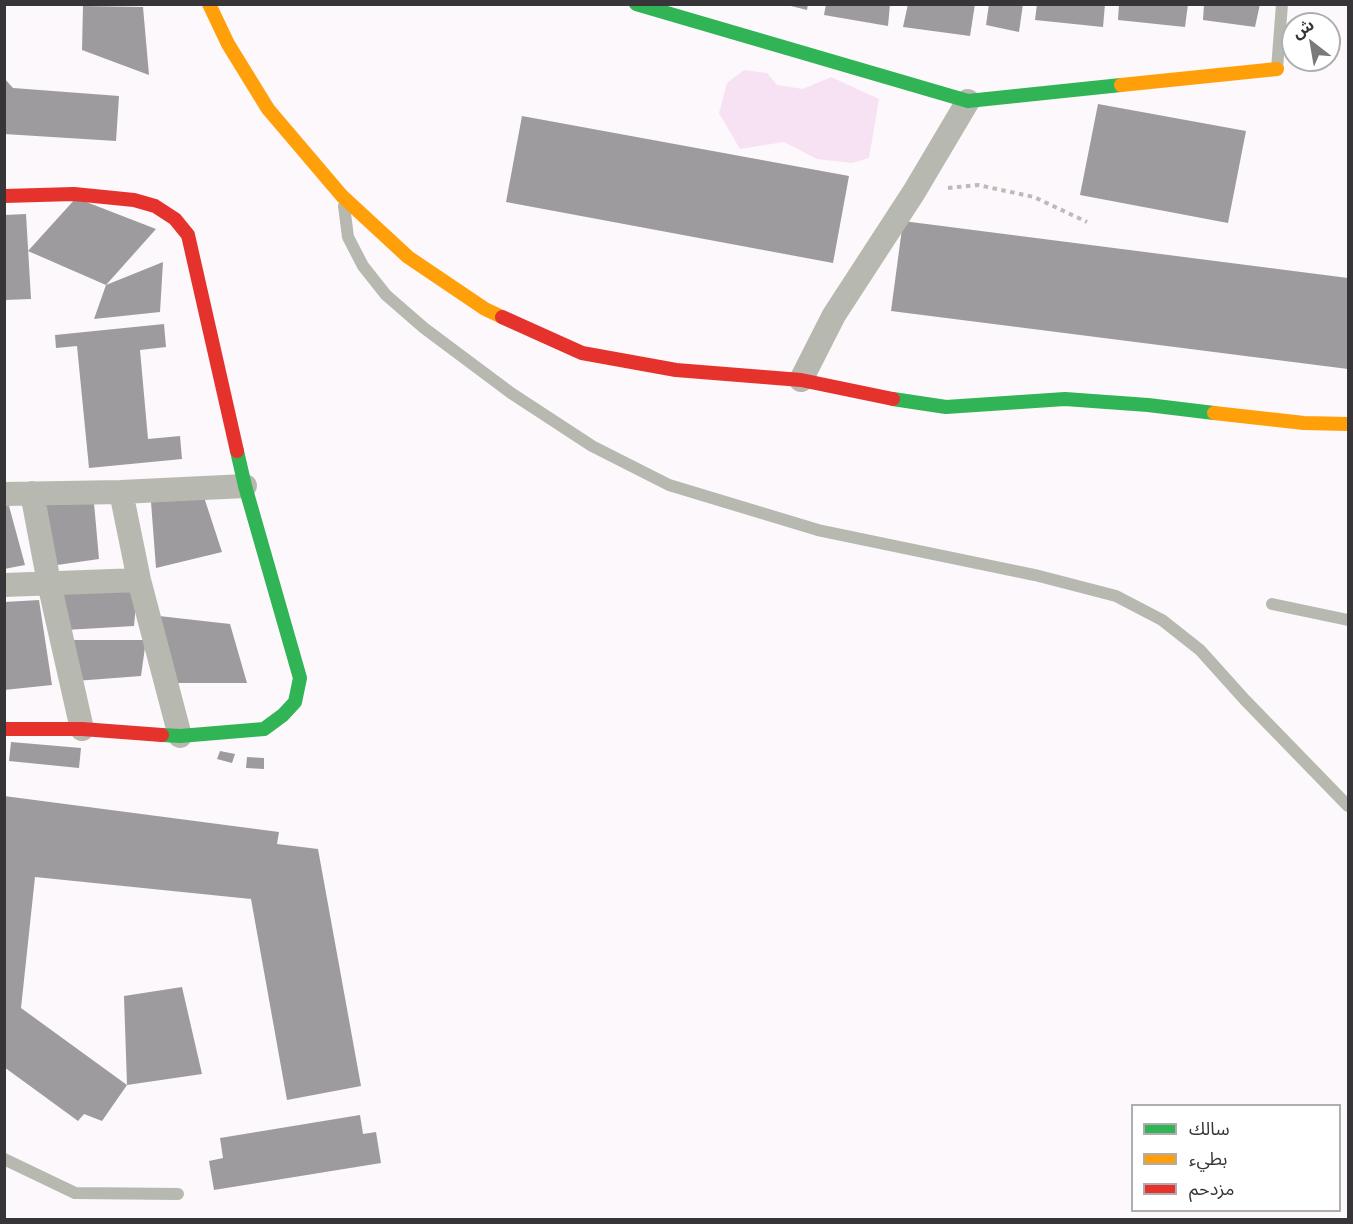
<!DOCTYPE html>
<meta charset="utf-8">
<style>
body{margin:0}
#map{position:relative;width:1353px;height:1224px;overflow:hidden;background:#fcf8fb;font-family:"Asap Condensed","Noto Sans Arabic",sans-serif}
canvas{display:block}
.frame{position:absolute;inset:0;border:6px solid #373537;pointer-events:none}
.legend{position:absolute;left:1131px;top:1104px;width:210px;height:108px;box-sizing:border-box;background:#fff;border:2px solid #afaeaf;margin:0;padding:8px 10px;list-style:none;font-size:18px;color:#373537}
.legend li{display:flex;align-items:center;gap:12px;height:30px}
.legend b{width:30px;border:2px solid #afaeaf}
.north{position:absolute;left:1281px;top:12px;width:60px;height:60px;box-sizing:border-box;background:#fff;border:2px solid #afaeaf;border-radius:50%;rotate:329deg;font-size:16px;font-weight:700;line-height:24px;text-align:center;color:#373537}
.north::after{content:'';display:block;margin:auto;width:21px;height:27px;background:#7c797c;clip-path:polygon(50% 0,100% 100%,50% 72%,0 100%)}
</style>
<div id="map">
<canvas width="1353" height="1224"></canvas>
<div class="frame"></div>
<ul class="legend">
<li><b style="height:8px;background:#30b455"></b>سالك</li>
<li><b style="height:8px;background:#ff9f0a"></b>بطيء</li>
<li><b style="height:8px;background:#e5322d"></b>مزدحم</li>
</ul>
<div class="north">ش</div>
</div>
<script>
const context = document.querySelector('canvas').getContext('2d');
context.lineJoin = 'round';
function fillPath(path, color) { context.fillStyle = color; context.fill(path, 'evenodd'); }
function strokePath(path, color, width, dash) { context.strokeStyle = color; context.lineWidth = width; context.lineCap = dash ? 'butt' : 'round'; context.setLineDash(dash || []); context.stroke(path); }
fillPath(new Path2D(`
 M 744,70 L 767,73 L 777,85 L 803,89 L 831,77 L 879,99 L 869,158 L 852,163 L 817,159 L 784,142 L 740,149 L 719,113 L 727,83 Z`), '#f6e2f3');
fillPath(new Path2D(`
 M 783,4 L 808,4 L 807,10 Z
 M 826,4 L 890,4 L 888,26 L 824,15 Z
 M 908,4 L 975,4 L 970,36 L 903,27 Z
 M 989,4 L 1023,4 L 1019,32 L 986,25 Z
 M 1037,4 L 1105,4 L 1103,27 L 1035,20 Z
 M 1119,4 L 1188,4 L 1185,27 L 1118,20 Z
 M 1204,4 L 1260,4 L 1255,27 L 1203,20 Z
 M 83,6 L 143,7 L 149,75 L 82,50 Z
 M 4,78 L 13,88 L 119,96 L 116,141 L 4,134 Z
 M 1098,104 L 1246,131 L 1228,223 L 1080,195 Z
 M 522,116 L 849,176 L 833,263 L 506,202 Z
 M 76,198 L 156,229 L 106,285 L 163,262 L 160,312 L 94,319 L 106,285 L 28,251 Z
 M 26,214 L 31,299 L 5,300 L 5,215 Z
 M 903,221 L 1348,278 L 1348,369 L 891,311 Z
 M 164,324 L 166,347 L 140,350 L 148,439 L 180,436 L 182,459 L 89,468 L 77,346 L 56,348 L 55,335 Z
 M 203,494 L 222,552 L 156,568 L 151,502 Z
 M 41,501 L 94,503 L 99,559 L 57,565 Z
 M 4,506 L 9,506 L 25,565 L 4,569 Z
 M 59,592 L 137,592 L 134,626 L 65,630 Z
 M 39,600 L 52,685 L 4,690 L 4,602 Z
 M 159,616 L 230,624 L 247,683 L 169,683 Z
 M 72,640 L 146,640 L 141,676 L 75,681 Z
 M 11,742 L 81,748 L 79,768 L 9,761 Z
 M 220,751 L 235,754 L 232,763 L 217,759 Z
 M 247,757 L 264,758 L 264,769 L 246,768 Z
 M 4,796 L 279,832 L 277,844 L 318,849 L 361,1086 L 287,1100 L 251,899 L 35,877 L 21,1008 L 127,1085 L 102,1121 L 84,1114 L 78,1121 L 4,1067 Z
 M 182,987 L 202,1074 L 127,1085 L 124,996 Z
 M 360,1115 L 363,1134 L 376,1132 L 381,1163 L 214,1190 L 209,1161 L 223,1158 L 220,1138 Z`), '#9d9b9d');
strokePath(new Path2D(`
 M 948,188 L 978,185 L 1034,197 L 1087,222`), '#bbbbb7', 4, [4.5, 4.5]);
strokePath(new Path2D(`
 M 1277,69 L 1282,4
 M 344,206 L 348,237 L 363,266 L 386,295 L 424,328 L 511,393 L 592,446 L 669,485 L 818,530 L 1035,575 L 1116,596 L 1162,620 L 1200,650 L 1245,700 L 1348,806
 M 1272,604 L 1348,620
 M 4,1159 L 75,1193 L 178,1194`), '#b7b9b0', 12);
strokePath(new Path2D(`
 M 801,380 L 834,315 L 914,192 L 968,101
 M 121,492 L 139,580 L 180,736
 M 32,493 L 49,583 L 82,729
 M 4,494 L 121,492 L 245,486
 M 4,585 L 139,580`), '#b7b9b0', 24);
strokePath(new Path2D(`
 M 636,4 L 968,101 L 1121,85
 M 893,399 L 946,407 L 1065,399 L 1148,405 L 1214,413
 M 162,735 L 180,736 L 264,729 L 283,715 L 295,702 L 300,678 L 245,486 L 237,451`), '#30b455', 14);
strokePath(new Path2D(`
 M 209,4 L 228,44 L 268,109 L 342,196 L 408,257 L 485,309 L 502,317
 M 1121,85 L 1277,69
 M 1214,413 L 1304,423 L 1348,424`), '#ff9f0a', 14);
strokePath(new Path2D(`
 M 4,196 L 74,194 L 134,200 L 155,206 L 175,219 L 188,235 L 237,451
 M 502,317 L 582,353 L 676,370 L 801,380 L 893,399
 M 4,729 L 82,729 L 162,735`), '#e5322d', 14);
</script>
